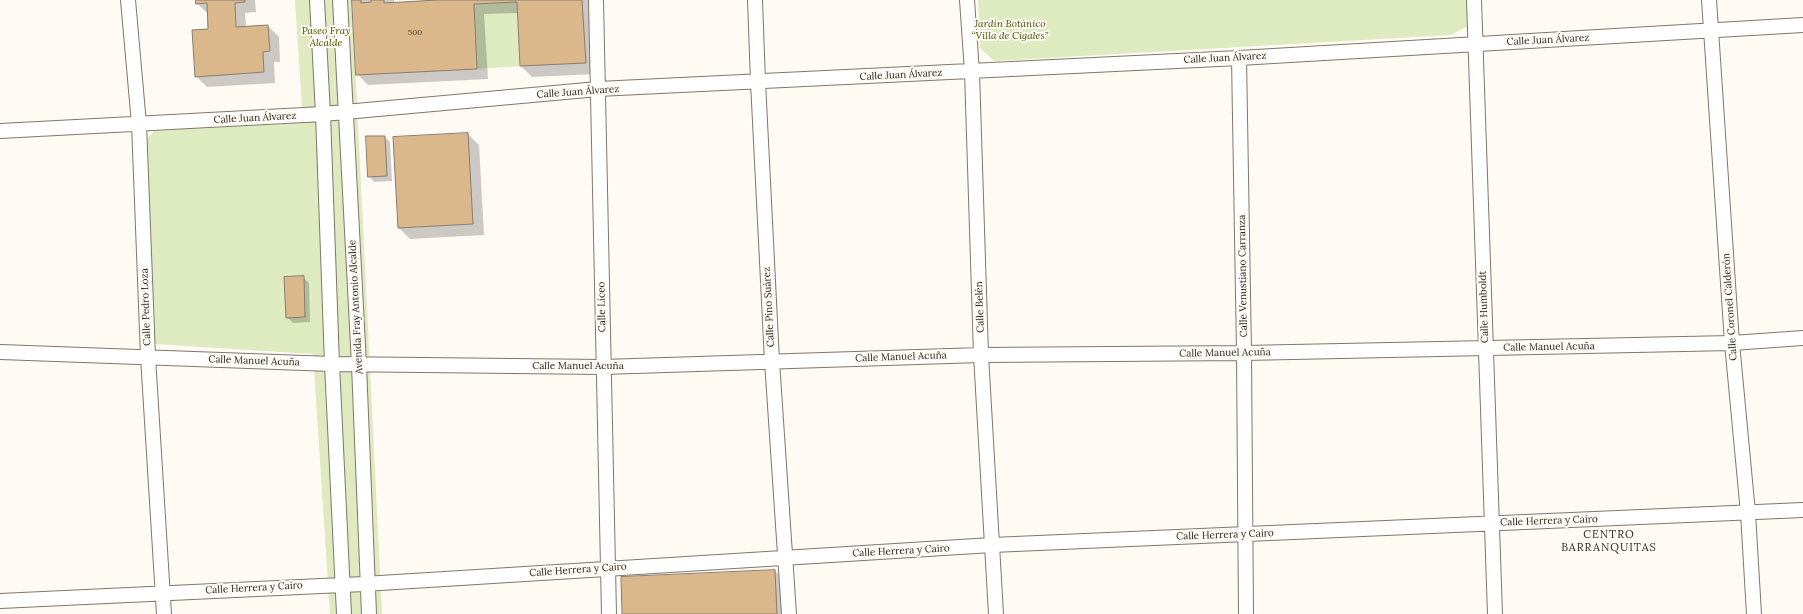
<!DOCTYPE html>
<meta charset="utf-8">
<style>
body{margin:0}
canvas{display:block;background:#fffaf4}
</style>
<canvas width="1803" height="614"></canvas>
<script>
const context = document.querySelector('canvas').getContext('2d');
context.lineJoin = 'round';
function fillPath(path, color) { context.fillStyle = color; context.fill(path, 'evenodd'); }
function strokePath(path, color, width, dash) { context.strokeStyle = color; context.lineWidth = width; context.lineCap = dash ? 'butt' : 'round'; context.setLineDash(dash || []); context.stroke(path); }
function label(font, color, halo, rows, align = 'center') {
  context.font = font + ' Lora,serif'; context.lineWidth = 4; context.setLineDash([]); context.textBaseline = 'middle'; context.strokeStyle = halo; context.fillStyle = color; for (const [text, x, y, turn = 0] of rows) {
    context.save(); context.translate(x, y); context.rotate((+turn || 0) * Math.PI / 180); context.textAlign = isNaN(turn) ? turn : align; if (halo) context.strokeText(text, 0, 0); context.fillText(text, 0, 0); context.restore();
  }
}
fillPath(new Path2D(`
 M 295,0 L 352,0 L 382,614 L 330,614 L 313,354 L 155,344 L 146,140 L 154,131 L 303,123 Z
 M 978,0 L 1471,0 L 1471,11 L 1468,26 L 1451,35 L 994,61 L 980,48 Z
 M 517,2 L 520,66 L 477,69 L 474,4 Z`), '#deeac0');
fillPath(new Path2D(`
 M 197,0 L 255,0 L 256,12 L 245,13 L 246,27 L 268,26 L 279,37 L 280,62 L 274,62 L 275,83 L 207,87 L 196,76 L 209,30 L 209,15 L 197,3 Z
 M 353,0 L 394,0 L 394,3 L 438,0 L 592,0 L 596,74 L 532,77 L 521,66 L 518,13 L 484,14 L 488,79 L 368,85 L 357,74 Z
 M 468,134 L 479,145 L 484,235 L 410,239 L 399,228 L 394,138 Z
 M 385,137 L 390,142 L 392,181 L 374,182 L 369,176 Z
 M 303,277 L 309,283 L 310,322 L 293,323 L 287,317 Z
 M 775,571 L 786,582 L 787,614 L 623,614 Z`), '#0003');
const building = new Path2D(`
 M 196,0 L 245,0 L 245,2 L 235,3 L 236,27 L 268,25 L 270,51 L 263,52 L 264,72 L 195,77 L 192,30 L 208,29 L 207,3 L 196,4 Z
 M 352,0 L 361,0 L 361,3 L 371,2 L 371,0 L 384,0 L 384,3 L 437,0 L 582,0 L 586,63 L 520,66 L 517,2 L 474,4 L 477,69 L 356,75 Z
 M 468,133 L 473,224 L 398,228 L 393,137 Z
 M 366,136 L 385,136 L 387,176 L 368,177 Z
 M 304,276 L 305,317 L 286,318 L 284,277 Z
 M 775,570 L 777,614 L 622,614 L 621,577 Z`);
fillPath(building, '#dbb78c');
strokePath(building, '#877c6f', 1);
const street = new Path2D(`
 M 128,0 L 139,124 L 148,357 L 164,614
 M 317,0 L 323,114 L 332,364 L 344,614
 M 340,0 L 359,365 L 369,614
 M 596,0 L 609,614
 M 755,0 L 758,82 L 772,361 L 789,614
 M 967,0 L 972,72 L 981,355 L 996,614
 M 1474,0 L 1495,614
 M 1709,0 L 1732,343 L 1748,513 L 1754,614
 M 1239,58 L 1244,353 L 1246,614
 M 0,131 L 323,114 L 598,89 L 1239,58 L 1803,25
 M 0,352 L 332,364 L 603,367 L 981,355 L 1244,353 L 1732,343 L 1803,338
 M 0,601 L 364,584 L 992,545 L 1803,510`);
strokePath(street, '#81766a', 16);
strokePath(street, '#fff', 14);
label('8px', '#514536', null, [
 ["500",415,33]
]);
label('italic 10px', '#455400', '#fffaf4', [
 ["Jardín Botánico",1010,24],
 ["“Villa de Cigales”",1010,36],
 ["Paseo Fray",326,31],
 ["Alcalde",326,43]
]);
label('10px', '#231f1a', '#fffaf4', [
 ["Calle Juan Álvarez",1548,40,-3],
 ["Calle Juan Álvarez",1225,58,-3],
 ["Calle Juan Álvarez",901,75,-3],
 ["Calle Juan Álvarez",578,92,-4],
 ["Calle Juan Álvarez",255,118,-3],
 ["Calle Venustiano Carranza",1243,276,-91],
 ["Calle Pedro Loza",146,307,-92],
 ["Avenida Fray Antonio Alcalde",356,307,-93],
 ["Calle Liceo",602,307,-91],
 ["Calle Pino Suárez",769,307,-93],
 ["Calle Belén",980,307,-92],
 ["Calle Humboldt",1484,307,-92],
 ["Calle Coronel Calderón",1730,307,-94],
 ["Calle Manuel Acuña",1549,347,-1],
 ["Calle Manuel Acuña",1225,353,-1],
 ["Calle Manuel Acuña",901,357,-2],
 ["Calle Manuel Acuña",254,361,2],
 ["Calle Manuel Acuña",578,366],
 ["Calle Herrera y Cairo",1549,521,-2],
 ["Calle Herrera y Cairo",1225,535,-2],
 ["Calle Herrera y Cairo",901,551,-3],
 ["Calle Herrera y Cairo",578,570,-4],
 ["Calle Herrera y Cairo",254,588,-3]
]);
context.letterSpacing = '1px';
label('11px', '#332a1f', '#fffaf4', [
 ["CENTRO",1609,535],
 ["BARRANQUITAS",1609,548]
]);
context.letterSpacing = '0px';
</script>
